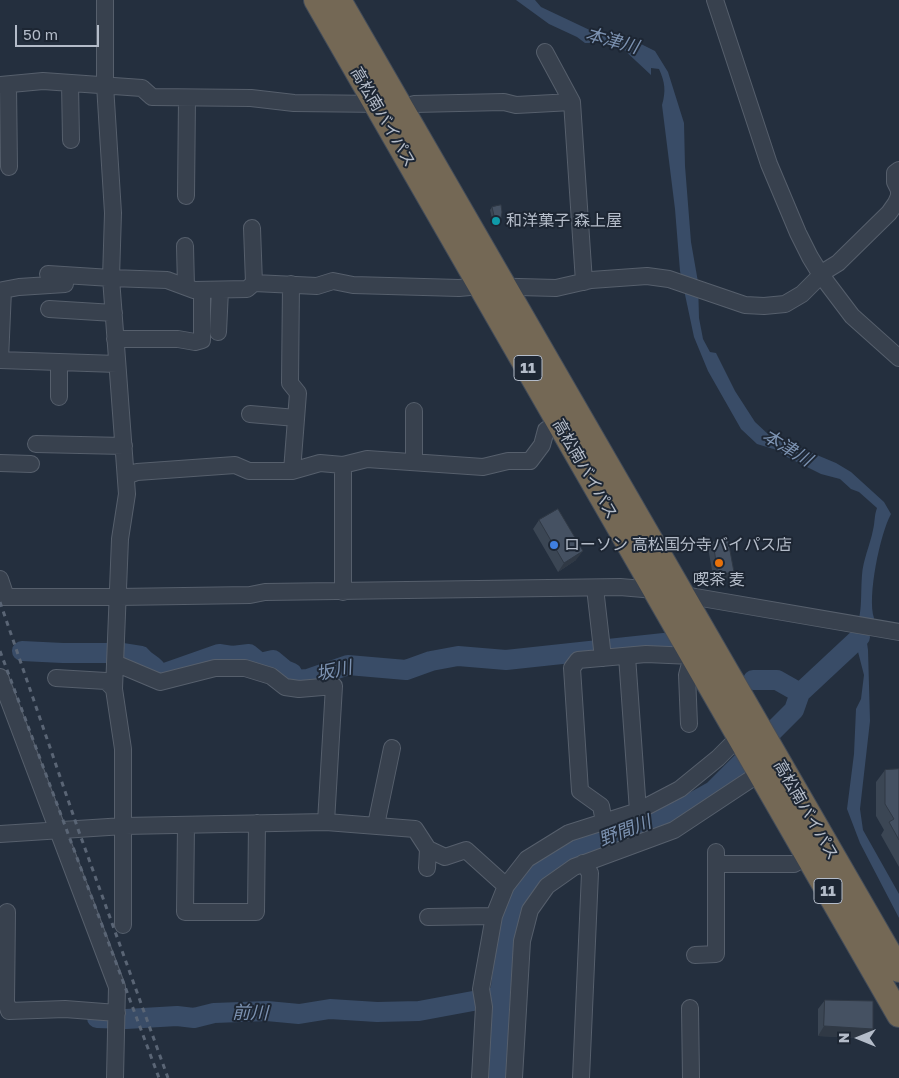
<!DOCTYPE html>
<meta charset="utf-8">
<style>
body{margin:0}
#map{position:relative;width:899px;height:1078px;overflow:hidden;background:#242f3e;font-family:"Golos Text",sans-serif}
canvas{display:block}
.north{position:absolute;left:834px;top:1013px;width:50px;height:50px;-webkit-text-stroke:4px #1d2633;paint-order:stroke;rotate:270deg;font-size:14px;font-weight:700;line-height:20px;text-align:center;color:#b4bcc9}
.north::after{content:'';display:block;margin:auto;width:18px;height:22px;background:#b4bcc9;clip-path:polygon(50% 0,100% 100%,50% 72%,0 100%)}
.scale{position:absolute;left:15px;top:25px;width:84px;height:22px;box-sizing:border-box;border:2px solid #b4bcc9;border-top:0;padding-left:6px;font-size:15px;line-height:18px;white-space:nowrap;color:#b4bcc9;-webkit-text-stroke:4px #1d2633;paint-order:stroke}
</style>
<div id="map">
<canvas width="899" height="1078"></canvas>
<div class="north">N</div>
<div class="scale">50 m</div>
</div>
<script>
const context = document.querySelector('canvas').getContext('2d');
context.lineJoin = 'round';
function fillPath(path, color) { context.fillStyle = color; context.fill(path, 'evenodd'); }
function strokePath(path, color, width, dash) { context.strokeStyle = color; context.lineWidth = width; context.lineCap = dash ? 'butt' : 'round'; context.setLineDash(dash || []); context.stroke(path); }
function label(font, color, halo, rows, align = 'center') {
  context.font = font + ' "Golos Text","Noto Sans JP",sans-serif'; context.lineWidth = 4; context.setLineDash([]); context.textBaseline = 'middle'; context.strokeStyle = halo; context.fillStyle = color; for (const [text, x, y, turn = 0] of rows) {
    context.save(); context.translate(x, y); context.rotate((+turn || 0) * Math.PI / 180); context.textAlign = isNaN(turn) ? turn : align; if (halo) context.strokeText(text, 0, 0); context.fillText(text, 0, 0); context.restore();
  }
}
fillPath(new Path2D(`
 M 516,0 L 535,0 L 541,7 L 596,33 L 618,37 L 641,44 L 655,51 L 668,72 L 684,123 L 685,166 L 691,242 L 698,282 L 699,318 L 703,339 L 710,352 L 716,353 L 735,391 L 755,422 L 769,435 L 836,463 L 851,472 L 884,502 L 891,514 C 880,534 867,597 874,618 L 866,636 L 868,650 L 870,721 L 860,809 L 863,830 L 899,894 L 899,918 L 860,843 L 847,809 L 854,754 L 856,709 L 861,699 L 864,675 L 857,648 L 850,642 C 864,616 860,602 862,575 C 863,560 870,545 873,530 C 875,523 874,516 877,508 L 859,492 L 851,489 L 840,479 L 821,474 L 783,455 L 780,451 L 757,444 L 741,429 L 708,371 L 694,337 L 680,271 L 675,209 L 662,105 C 666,91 665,82 659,69 L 651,68 L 651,75 L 621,47 L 610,43 L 585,43 L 577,37 L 549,24 Z`), '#394c67');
strokePath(new Path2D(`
 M 22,651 L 63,653 L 122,653 L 141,656 C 146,663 154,664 158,672 L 165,673 L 219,654 L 232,656 L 249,654 L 260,663 L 273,660 L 285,670 L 292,673 L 295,680 L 308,679 L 348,665 L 406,670 L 431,661 L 458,656 L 506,660 L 664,643
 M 753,680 L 777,680 L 800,693
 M 97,1018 L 126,1019 L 177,1016 L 194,1018 L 214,1013 L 267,1011 L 299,1014 L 330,1009 L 377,1012 L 419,1011 L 500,996
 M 499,1078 L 500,996 L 505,949 L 510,921 L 526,886 L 544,867 L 582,847 L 631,830 L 677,811 L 713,791 L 794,710 L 800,693 L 860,637`), '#394c67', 20);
const minor = new Path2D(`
 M 105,0 L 105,85 L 113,213 L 111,278 L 127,494 L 120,539 L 114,689 L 123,749 L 123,925
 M 715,0 L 769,164 L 798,233 L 810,257 L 821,275 L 852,316 L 899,358
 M 70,83 L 71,140
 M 0,85 L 43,81 L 142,88 L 152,97 L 251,98 L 294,103 L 384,104
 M 8,85 L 9,167
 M 572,102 L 584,282
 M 414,104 L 504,102 L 516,105 L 572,102 L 545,52
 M 186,196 L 187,98
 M 252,228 L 254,283
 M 185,246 L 186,287
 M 48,274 L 111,278 L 167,280 L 194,290 L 247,289 L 254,283 L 317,286 L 333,281 L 353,285 L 459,288 L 481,286 L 556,288 L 591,280 L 647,276 L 669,279 L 745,305 L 764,306 L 785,304 L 802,294 L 825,271 L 838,263 L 889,213 L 896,203 L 899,196 L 899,190 L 895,182 L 895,173 L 899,170
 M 65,284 L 19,287 L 3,290 L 0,360 L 117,364
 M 291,284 L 290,383 L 298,393 L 292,471
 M 49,309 L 114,313
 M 218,332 L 220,290
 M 115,339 L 178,339 L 195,342 L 202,340 L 202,290
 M 59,362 L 59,397
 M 250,414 L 296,418
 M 36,444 L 124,446
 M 414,462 L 414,411
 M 0,463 L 31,464
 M 343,465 L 343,592
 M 126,476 L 137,472 L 235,465 L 249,471 L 292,471 L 320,463 L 343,465 L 367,459 L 483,467 L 508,461 L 530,461 L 542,445 L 546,430 L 559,422
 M 0,579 L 6,597
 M 595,588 L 603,658
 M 0,597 L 118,597 L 250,595 L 265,592 L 620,587 L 655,590 L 899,632
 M 627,656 L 638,811
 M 115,663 L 160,682 L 215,668 L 245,668 L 271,676 L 285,687 L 299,689 L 334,686 L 326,822
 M 0,677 L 117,987 L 115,1078
 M 56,678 L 106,681 L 114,689
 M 604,822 L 601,806 L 580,791 L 572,668 L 578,660 L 646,654 L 692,656 L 687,675 L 689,724
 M 186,825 L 185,912 L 256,912 L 257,823
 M 376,825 L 392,748
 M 0,834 L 124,826 L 326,822 L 415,829 L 428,849 L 445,857 L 466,850 L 506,886 L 494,916 L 481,989 L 484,1007 L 480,1078
 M 717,864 L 794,864 L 808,856
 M 427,868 L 428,849
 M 506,886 L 527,859 L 569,833 L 638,811 L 680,789 L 718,758 L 739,737
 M 7,912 L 6,1002 L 9,1011 L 65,1009 L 117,1013
 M 428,917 L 494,916
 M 695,955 L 716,954 L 716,852
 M 690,1008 L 691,1078
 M 514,1078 L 522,941 L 530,910 L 547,886 L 574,867 L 674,830 L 760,773
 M 581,1078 L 590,873 L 583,863`);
const highway = new Path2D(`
 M 316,0 L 899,1015
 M 339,0 L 899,970`);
strokePath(minor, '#565f6c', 18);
strokePath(highway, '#434c59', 26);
strokePath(minor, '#38414e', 16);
strokePath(highway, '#746855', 24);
strokePath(new Path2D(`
 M 0,602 L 78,829 L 168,1078
 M 0,651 L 159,1078`), '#5a6575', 3, [5, 5]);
fillPath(new Path2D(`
 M 492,207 L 500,224 L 498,227 L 494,227 L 490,210 Z
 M 539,520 L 576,560 L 558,572 L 533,529 Z
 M 713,542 L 729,578 L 714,581 L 708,548 Z
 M 899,769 L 899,867 L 881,835 L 884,830 L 876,816 L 876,782 L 885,770 Z
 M 825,1000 L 873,1029 L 866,1038 L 818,1036 L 818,1009 Z`), '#3b4654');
fillPath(new Path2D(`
 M 496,224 L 500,224 L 498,227 L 494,227 Z
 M 583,551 L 576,560 L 558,572 L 564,563 Z
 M 734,572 L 729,578 L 714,581 L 718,575 Z
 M 824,1026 L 873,1029 L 866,1038 L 818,1036 Z`), '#303945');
const building = new Path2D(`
 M 501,205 L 502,212 L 500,224 L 496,224 L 492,207 Z
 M 558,509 L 583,551 L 564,563 L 539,520 Z
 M 728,540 L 734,572 L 718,575 L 713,542 Z
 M 899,769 L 899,840 L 889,822 L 894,819 L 885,804 L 885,770 Z
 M 825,1000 L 873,1001 L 873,1029 L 824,1026 Z`);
fillPath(building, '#455162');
strokePath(building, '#303945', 1);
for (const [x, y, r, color] of [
 [496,221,5,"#0f9aa8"],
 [554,545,5,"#3f7fe0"],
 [719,563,5,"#e8710a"]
]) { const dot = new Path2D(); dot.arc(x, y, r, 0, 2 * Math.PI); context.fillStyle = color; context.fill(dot); strokePath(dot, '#1d2633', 2); }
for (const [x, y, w] of [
 [528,368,28],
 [828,891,28]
]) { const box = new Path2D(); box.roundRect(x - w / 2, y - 12.5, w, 25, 4); context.fillStyle = '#1d2633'; context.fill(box); strokePath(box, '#b4bcc9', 1); }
label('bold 15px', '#b4bcc9', null, [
 ["11",528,368],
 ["11",828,891]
]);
label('16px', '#b4bcc9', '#1d2633', [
 ["高松南バイパス",383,117,60],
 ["高松南バイパス",585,469,60],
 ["高松南バイパス",806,810,60]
]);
label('16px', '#b4bcc9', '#1d2633', [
 ["和洋菓子 森上屋",506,221],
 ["ローソン 高松国分寺バイパス店",564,545],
 ["喫茶 麦",719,580,"center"]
], 'left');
label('italic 18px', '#7c92b1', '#1d2633', [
 ["本津川",612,41,15],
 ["本津川",787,448,31],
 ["坂川",334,671,-12],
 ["野間川",625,831,-21],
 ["前川",250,1013,1]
]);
</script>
